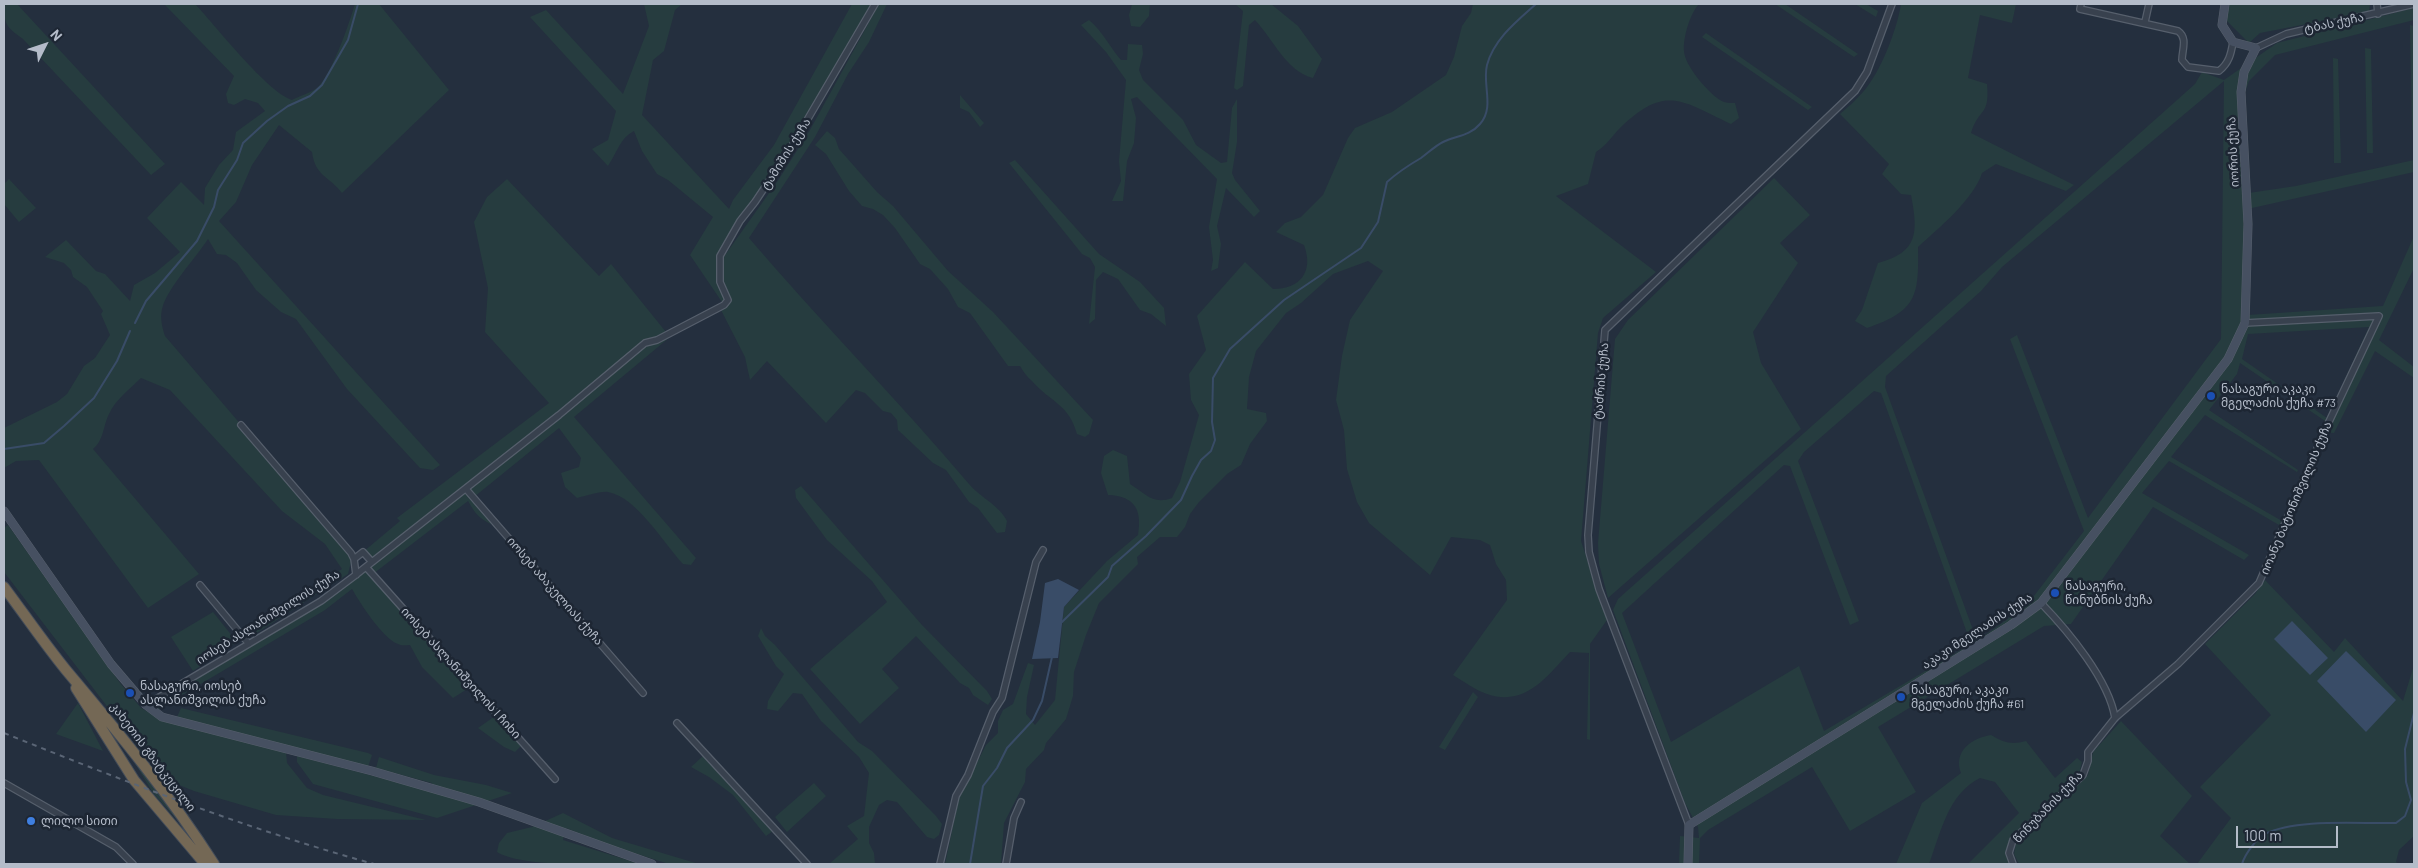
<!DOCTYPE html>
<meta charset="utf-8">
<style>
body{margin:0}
#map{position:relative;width:2418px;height:868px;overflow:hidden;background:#242f3e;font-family:Barlow,sans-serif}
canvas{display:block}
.frame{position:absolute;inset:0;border:5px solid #b4bcc9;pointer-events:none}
.north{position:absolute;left:20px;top:20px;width:50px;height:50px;-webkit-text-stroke:4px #1d2633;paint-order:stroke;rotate:49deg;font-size:14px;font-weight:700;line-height:20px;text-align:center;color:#b4bcc9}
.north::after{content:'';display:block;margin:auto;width:18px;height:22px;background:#b4bcc9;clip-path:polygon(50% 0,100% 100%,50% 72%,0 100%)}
.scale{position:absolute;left:2236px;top:826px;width:102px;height:22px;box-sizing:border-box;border:2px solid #b4bcc9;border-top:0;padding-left:6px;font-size:15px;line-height:18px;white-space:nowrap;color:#b4bcc9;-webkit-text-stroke:4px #1d2633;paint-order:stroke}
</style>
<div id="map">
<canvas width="2418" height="868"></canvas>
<div class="frame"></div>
<div class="north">N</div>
<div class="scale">100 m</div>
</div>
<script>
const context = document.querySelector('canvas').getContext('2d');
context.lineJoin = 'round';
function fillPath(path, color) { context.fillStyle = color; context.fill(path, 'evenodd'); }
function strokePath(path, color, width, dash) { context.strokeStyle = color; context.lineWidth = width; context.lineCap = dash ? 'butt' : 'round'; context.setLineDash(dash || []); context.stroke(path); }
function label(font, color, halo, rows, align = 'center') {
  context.font = font + ' Barlow,"Noto Sans Georgian",sans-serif'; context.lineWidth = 5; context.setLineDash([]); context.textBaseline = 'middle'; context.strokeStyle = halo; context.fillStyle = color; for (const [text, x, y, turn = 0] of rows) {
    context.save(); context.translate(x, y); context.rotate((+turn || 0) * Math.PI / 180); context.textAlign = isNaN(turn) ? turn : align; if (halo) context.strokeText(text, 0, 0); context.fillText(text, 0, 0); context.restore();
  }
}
fillPath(new Path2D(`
 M 4,4 L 17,4 L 165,164 L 151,175 L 23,39 C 6,27 4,24 4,4 Z
 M 164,4 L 195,4 C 216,26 267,92 292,100 C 299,96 310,93 317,88 C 332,74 349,24 355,4 L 379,4 L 449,90 L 342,193 C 329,176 315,176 312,152 L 279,125 L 252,165 L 236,202 L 219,221 L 440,465 L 433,470 L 420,468 L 347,389 L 296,319 L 281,312 L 256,290 L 237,263 L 226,255 L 217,254 L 208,239 C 196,258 167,288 162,309 C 160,318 162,327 165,336 L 351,553 L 354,559 L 351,562 L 348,574 L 252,636 L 249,632 L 342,569 L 325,544 L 282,511 L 170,390 L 141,378 C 130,389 116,399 109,414 C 103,426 104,440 93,449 L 199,574 L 148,608 L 39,460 L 16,461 L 4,468 L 4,428 L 57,402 L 67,394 L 84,366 L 95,358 L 110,335 L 101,314 L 103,311 L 87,287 L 73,277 L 71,270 L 64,263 L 45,257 L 66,240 L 96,271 L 105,274 L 130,301 L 134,285 L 155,273 L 180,252 L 147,218 L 181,182 L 204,205 L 205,188 L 219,165 L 233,150 L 236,132 L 265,111 L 258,103 L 245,99 L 234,105 L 228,103 L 226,94 L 234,76 Z
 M 644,4 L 682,4 L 675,10 L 664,51 L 653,60 L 642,115 L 729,209 L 733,200 L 774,145 L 852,4 L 875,4 L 842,62 L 720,256 L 720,282 L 728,300 L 724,305 L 690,255 L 713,217 L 668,180 L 657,174 L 642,151 L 634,131 C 620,138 617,153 608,166 L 592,149 L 608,140 L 616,111 L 530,17 L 546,10 L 623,94 L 649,26 Z
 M 879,4 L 887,4 L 869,42 L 848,74 L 815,137 L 749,238 C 820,321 898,400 969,484 C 981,498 999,505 1007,521 L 1005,532 L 997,533 L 978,508 L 969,502 L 946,470 L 933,463 L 898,430 L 897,420 L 891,413 L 883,411 L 865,393 L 856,390 L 826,423 L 767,361 L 750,380 L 745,357 L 721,310 L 731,302 L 724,281 L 723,258 L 779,179 L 810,130 Z
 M 1132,4 L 1150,4 L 1149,16 L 1140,27 L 1131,26 L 1129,15 Z
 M 1235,4 L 1271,4 L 1298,26 L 1322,59 L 1313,78 C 1286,71 1273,39 1255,20 L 1249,25 L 1243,86 L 1237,90 L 1234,88 L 1243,11 Z
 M 1473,4 L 1699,4 C 1690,14 1683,37 1684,51 C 1684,65 1711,97 1724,102 C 1727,103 1732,103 1735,103 L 1739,118 L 1731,124 C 1682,101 1666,84 1621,127 C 1612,136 1607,145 1596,152 L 1588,184 L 1556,196 L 1656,272 L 1603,318 L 1598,333 L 1581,541 L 1607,620 L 1590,644 L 1590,740 L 1587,739 L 1589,653 L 1570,652 C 1546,677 1526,707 1487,694 C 1475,690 1463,681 1453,675 L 1507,600 L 1506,580 L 1496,564 L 1490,545 L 1480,540 L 1451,537 L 1430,575 L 1369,523 L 1357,502 L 1347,469 L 1344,430 L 1336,400 L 1342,356 L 1350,320 L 1383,271 L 1368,261 L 1333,274 L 1301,303 L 1286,313 L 1256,351 L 1249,377 L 1247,409 L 1266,413 L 1267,421 L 1250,444 L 1241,465 L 1227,474 L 1199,502 L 1190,514 L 1185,527 L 1177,537 L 1160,537 L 1137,557 L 1138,564 L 1099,603 L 1086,635 L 1074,672 L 1073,696 L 1066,719 L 1046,743 L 1044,750 L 1026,769 L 1025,782 L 1004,823 L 1001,864 L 945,864 L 959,798 L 986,745 L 998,733 L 998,721 L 1003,710 L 1013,704 L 1028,663 L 1034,665 L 1027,697 L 1026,714 L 1035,725 L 1055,700 L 1064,607 L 1107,561 L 1138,535 C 1142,511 1136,496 1108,495 L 1101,473 L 1104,456 L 1113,450 L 1127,456 L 1130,484 C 1146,494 1153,505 1172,498 L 1180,482 L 1199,415 L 1191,400 L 1189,374 L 1206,350 L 1197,316 L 1245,262 L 1273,289 C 1300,289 1314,272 1304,245 L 1276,232 L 1285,223 L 1301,217 L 1323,195 L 1348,138 L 1355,128 L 1392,112 L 1446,75 L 1454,57 L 1462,26 L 1471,13 Z
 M 1775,4 L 1785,4 L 1858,54 L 1854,57 Z
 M 1855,4 L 1866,4 L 1878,11 L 1876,17 Z
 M 1901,4 L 2016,4 L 2012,23 L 1980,15 L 1968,78 L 1987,84 C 1990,117 1979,107 1971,133 L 2074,185 L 2066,191 L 1996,164 L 1982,173 C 1974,199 1939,228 1918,247 C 1919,296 1917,311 1867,328 L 1855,321 L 1862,310 L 1878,263 C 1919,252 1918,232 1911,195 L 1901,194 L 1882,174 L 1889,164 L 1840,114 C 1848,107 1856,100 1863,92 C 1880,73 1897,30 1901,4 Z
 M 2229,4 L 2370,4 L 2369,12 L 2260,33 L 2249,43 L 2225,19 Z
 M 2414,8 L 2414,20 L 2275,55 L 2249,81 L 2240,106 L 2242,194 L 2296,186 L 2414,160 L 2414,172 L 2243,210 L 2248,315 L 2383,306 L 2414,236 L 2414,268 L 2379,340 L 2414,367 L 2414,378 L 2375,351 L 2334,433 L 2320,432 L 2325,421 L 2240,363 L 2237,374 L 2209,410 L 2298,470 L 2297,472 L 2205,415 L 2171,457 L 2282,521 L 2279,525 L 2169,461 L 2142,493 L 2249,555 L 2244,560 L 2153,507 L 2071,624 L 2044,626 L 1878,727 L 1916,792 L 1850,831 L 1812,767 L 1708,830 L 1700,838 L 1699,864 L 1679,864 L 1680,836 L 1699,838 L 1698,827 L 1685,803 L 1613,610 L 1618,599 L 2195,84 L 2202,72 L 2224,80 L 2277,43 ZM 2224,81 L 2221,339 L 2088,518 L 2017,335 L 2010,339 L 2084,531 L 2027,605 L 1977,641 L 1885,387 L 1886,376 L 1981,291 L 2002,267 ZM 2369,327 L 2327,418 L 2242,359 L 2248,334 ZM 1874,391 L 1881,393 L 1971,644 L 1824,731 L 1799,666 L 1671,742 L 1622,613 L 1784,465 L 1790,466 L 1850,625 L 1859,621 L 1798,461 L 1804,452 Z
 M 1089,20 C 1103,32 1109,46 1121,60 L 1127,60 L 1128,44 L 1142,45 L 1143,54 L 1139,70 L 1143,80 L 1183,120 L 1196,145 L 1221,163 L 1227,162 L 1232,108 L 1237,99 L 1237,142 L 1232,173 L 1235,180 L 1260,211 L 1254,217 L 1226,188 L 1217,226 L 1221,244 L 1218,268 L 1211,271 L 1213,260 L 1209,227 L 1217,179 L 1137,97 L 1131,99 L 1136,118 L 1134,143 L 1127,161 L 1123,201 L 1112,201 L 1121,181 L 1119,161 L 1126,80 L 1106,52 L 1081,25 Z
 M 2410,25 L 2414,26 L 2414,130 L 2412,130 Z
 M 1706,33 L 1812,107 L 1808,110 L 1702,37 Z
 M 2365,48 L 2371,49 L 2373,153 L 2367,153 Z
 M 2333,58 L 2338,59 L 2341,163 L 2334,163 Z
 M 960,95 L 984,123 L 980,127 L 969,112 L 960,108 Z
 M 827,131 L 835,138 L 839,149 L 877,192 L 893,206 L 948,271 L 993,312 L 1093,420 L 1089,434 L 1085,437 L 1077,434 C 1069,404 1050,402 1032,381 C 1027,377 1023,371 1020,366 L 1008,366 L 970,313 L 958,307 L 948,289 L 930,269 L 920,264 L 895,228 L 883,215 L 873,209 L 862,206 L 849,191 L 826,154 L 815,145 Z
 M 1015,160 L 1099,254 L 1140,282 L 1164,308 L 1166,326 L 1151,314 L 1140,310 L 1118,279 L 1103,272 L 1096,280 L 1095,319 L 1089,324 L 1095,267 L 1090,258 L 1082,254 L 1009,163 Z
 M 1774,178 L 1810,215 L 1780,243 L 1798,263 L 1753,332 L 1761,363 L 1801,429 L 1608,598 L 1599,564 L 1598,543 L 1615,339 L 1628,320 Z
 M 9,179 L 36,208 L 19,222 L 4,204 L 4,184 Z
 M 507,179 L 599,276 L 611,264 L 670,337 L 574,417 L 696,558 L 691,565 L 683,564 C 664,544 637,497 608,492 C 600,491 586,496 577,498 L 565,487 L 561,473 L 579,467 L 581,458 L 559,428 L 474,497 L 499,527 C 482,521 477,517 468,501 L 373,574 L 472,686 L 453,698 L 422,667 L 410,645 C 406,645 401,646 398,644 C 383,639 360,603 352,589 L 325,610 L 157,710 L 153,704 L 323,603 L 366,571 L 370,576 L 366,567 L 372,562 L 363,552 L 400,521 L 397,518 L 549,403 L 485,332 L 488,288 L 474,222 L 487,197 Z
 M 801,486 L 922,625 L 987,691 L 992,699 L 988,705 L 973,695 L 969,688 L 960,683 L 916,636 L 882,669 L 899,688 L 860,724 L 810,669 L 887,602 L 872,581 L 827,540 L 796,498 L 795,490 Z
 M 8,525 L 120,683 L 141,708 L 164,721 L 286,752 L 287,763 L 307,788 L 323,795 L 426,820 L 337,819 L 276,815 L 194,791 L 162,778 L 4,572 L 4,528 Z
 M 2265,580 L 2334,652 L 2345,638 L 2403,701 L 2414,665 L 2414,836 L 2399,850 L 2396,862 L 2399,864 L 2197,864 L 2231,818 L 2200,787 L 2271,715 L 2205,644 L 2255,594 Z
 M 213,612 L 237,642 L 193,671 L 171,637 Z
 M 761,628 L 765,636 L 775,645 L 858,742 L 872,751 L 936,816 L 942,824 L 939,835 L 934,839 L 927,837 L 897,802 L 887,800 L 879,805 L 869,827 L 869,843 L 874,853 L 875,864 L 829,864 L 858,839 L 847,826 L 864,816 L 869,773 L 859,757 L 821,721 L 802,694 L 793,693 L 778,711 L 767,709 L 768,701 L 784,674 L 776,666 L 758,636 Z
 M 1473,692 L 1478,697 L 1445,750 L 1439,747 Z
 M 78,703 L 103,751 L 56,734 Z
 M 181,708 L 368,753 L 372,755 L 368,767 L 177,717 Z
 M 498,714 L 524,743 L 515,752 L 504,747 L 478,728 Z
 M 2121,721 L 2192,796 L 2160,836 L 2190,864 L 2019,864 L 2014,854 L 2016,843 L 2088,775 L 2093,752 Z
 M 1991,735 C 2004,743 2012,745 2026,741 L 2055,778 L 2077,758 L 2082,762 L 2079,774 L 2010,839 L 2007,849 L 2010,864 L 1968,864 L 2019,813 L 1995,782 L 1980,778 C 1948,794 1941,832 1929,864 L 1896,864 L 1922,803 L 1961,773 C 1953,752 1971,738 1991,735 Z
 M 125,747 L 164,799 L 178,821 L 153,793 Z
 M 297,756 L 427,790 L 431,788 L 432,783 L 376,768 L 379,757 L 434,775 L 486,785 L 512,793 L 437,818 L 313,784 L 297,762 Z
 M 703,756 L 773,831 L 766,836 L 733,795 L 709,777 L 691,767 Z
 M 814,783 L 826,796 L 787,832 L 775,817 Z
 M 563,813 L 612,838 L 699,864 L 669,864 L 609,845 L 566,828 L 563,840 L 640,864 C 606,864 522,868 497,852 L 499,843 L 507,833 L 532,827 Z`), '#263c3f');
fillPath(new Path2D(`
 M 1058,579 L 1079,590 L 1064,607 L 1058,658 L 1032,659 L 1040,622 L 1045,583 Z
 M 2292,621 L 2328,658 L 2310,675 L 2274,639 Z
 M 2346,651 L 2396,700 L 2366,732 L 2317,681 Z`), '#394c67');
strokePath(new Path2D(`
 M 135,323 L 146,301 L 197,241 L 214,207 L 218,190 L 237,160 L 243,143 L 267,121 L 288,106 L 310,96 L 322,85 L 348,40 L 358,4
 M 4,449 L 44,443 L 64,426 L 94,398 L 117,361 L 130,331
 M 1062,622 L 1108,577 L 1112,566 L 1146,536 L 1181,500 L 1192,476 L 1201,460 L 1211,451 L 1215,440 L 1212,422 L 1213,378 L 1230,349 L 1284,300 L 1361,248 L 1378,222 L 1387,182 C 1398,172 1409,165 1421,158 C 1428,153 1435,146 1443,142 C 1455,136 1470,136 1480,124 C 1495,107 1482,85 1487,65 C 1494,39 1517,21 1536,4
 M 970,864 L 983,786 L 997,768 L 1007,748 L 1033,720 L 1042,701 L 1052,657
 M 2242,864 C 2245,854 2256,839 2265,834 C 2296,818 2360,824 2396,823 L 2405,816 L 2411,800 L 2406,782 L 2405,749 L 2414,713`), '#394c67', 2);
const street = new Path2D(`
 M 2081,4 L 2080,9 L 2178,31 C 2188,38 2182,50 2182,60 L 2188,67 L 2219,71 C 2229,63 2231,54 2233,42
 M 2377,4 L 2378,14
 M 2145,22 L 2149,4
 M 2256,48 L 2286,34 L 2414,4
 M 241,425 L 351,553 L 354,559 L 363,552 L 372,562
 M 466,489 L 643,693
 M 354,559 L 356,575
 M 366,567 L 555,779
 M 200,585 L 249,644
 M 2041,603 C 2068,631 2109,680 2115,718
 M 146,705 L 321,601 L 353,577 L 559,415 L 645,343 L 657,340 L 724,305 L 728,300 L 720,282 L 720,256 L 740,221 L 755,202 L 789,151 L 875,4
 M 677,723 L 807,864
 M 4,783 L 116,847 L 133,864
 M 1689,825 L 1599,589 L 1589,552 L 1588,535 L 1605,330 L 1855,91 L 1867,72 L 1892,4
 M 940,864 L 956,796 L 968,775 L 993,712 L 1002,698 L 1036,562 L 1043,550
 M 1006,864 L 1014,818 L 1021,802
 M 2013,864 L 2009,853 L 2013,840 L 2083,775 L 2088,761 L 2088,752 L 2115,718 L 2178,664 L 2259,583 L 2326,428 L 2379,316 L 2245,323`);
const secondary = new Path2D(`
 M 4,511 L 111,664 L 146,705 L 162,717 L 372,771 L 479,802 L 652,864
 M 1688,864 L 1689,825 L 2011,625 L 2041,603 L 2228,359 L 2245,323 L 2248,224 L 2241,92 L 2244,72 L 2256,48 L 2233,42 L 2222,25 L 2225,4`);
const highway = new Path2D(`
 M 4,587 C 25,615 44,643 66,670 C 119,733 170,795 214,864
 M 76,688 L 134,780 L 205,864`);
strokePath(street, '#565f6c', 8);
strokePath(secondary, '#565f6c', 9);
strokePath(highway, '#434c59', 12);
strokePath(street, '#38414e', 5.5);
strokePath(secondary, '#465061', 8);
strokePath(highway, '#746855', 10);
strokePath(new Path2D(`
 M 4,733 C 126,782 247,829 374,864`), '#5a6575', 2, [5, 5]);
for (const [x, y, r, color] of [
 [2211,396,5,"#1a4fb4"],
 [2055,593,5,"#1a4fb4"],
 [130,693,5,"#1a4fb4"],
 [1901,697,5,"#1a4fb4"],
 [31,821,5,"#3f7fe0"]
]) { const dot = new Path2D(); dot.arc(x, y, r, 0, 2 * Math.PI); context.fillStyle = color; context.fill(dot); strokePath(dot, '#1d2633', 2); }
label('12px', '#b4bcc9', '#1d2633', [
 ["ტბას ქუჩა",2334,23,-12],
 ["იორის ქუჩა",2233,152,-93],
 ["ტამიშის ქუჩა",786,154,-58],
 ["ტაძრის ქუჩა",1601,381,-85],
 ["იოანე ბატონიშვილის ქუჩა",2296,498,-67],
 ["იოსებ აბაკელიას ქუჩა",555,591,49],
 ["იოსებ ასლანიშვილის ქუჩა",268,617,-32],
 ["აკაკი მგელაძის ქუჩა",1977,631,-33],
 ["იოსებ ასლანიშვილის I ჩიხი",461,673,48],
 ["კახეთის გზატკეცილი",153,757,53],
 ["წინუბანის ქუჩა",2048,807,-46]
]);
label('12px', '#b4bcc9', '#1d2633', [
 ["ნასაგური აკაკი",2221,389],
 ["მგელაძის ქუჩა #73",2221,403],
 ["ნასაგური,",2065,586],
 ["წინუბნის ქუჩა",2065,600],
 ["ნასაგური, იოსებ",140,686],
 ["ასლანიშვილის ქუჩა",140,700],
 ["ნასაგური, აკაკი",1911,690],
 ["მგელაძის ქუჩა #61",1911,704],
 ["ლილო სითი",41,821]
], 'left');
</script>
